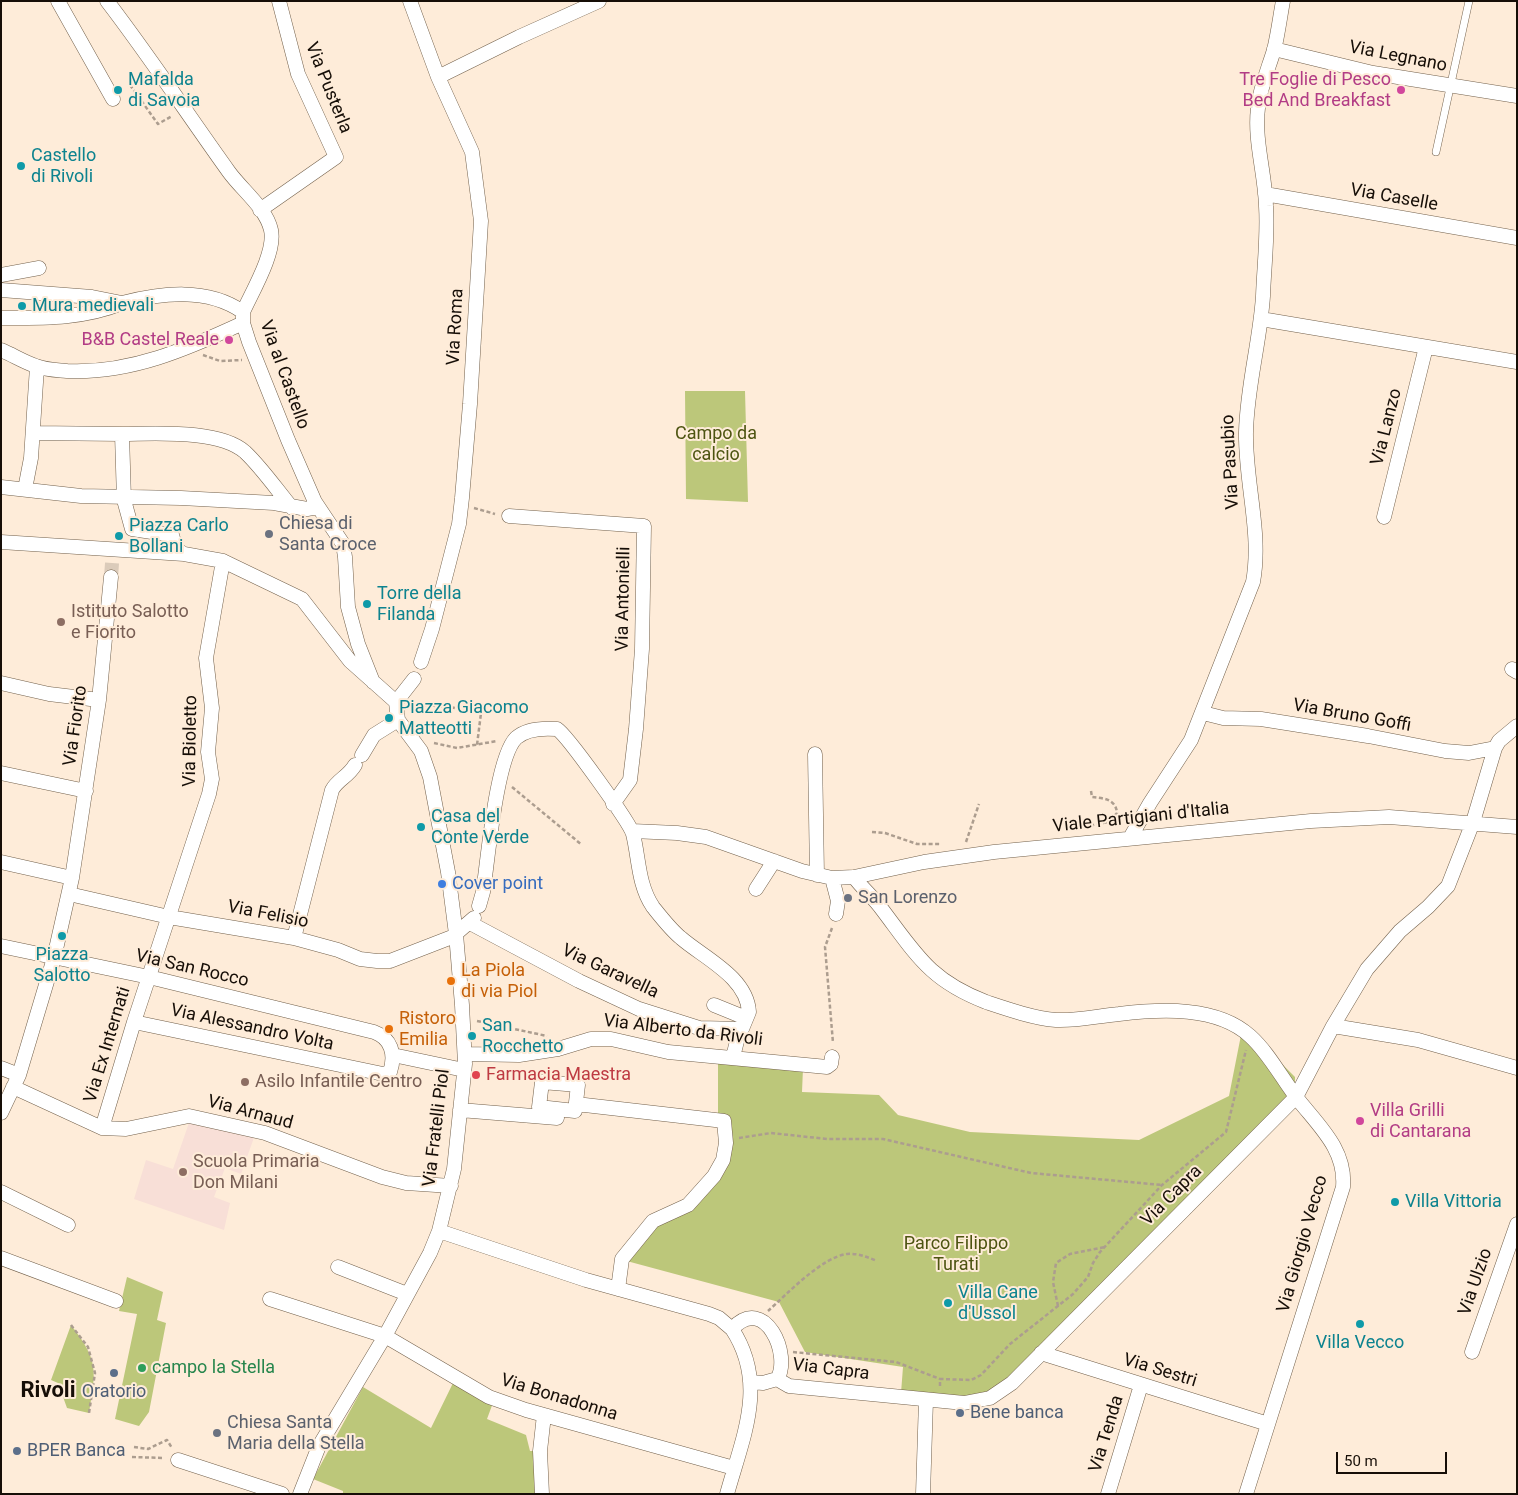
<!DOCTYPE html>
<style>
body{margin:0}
#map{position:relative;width:1518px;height:1495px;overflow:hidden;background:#feecd9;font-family:Roboto,sans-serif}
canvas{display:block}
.frame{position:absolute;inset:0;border:2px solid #160e07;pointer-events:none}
.scale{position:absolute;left:1336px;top:1452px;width:111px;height:22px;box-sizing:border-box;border:2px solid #160e07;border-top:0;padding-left:6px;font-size:15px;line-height:18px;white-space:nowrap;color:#160e07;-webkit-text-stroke:4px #feecd9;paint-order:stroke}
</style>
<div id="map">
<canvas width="1518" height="1495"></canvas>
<div class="frame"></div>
<div class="scale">50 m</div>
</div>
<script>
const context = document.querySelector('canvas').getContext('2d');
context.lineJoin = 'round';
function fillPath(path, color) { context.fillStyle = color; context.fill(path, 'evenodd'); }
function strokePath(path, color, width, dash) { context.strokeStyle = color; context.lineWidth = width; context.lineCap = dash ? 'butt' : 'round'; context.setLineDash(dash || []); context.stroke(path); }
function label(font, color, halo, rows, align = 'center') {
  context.font = font + ' Roboto,sans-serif'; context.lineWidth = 4; context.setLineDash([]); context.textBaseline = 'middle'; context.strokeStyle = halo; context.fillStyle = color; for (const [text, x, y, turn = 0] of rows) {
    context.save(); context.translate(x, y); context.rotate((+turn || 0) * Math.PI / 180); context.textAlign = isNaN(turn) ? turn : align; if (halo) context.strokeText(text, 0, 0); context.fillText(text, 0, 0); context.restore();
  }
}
fillPath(new Path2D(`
 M 191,1117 L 256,1132 L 241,1174 L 225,1168 L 214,1197 L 230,1203 L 224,1230 L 134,1199 L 146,1160 L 173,1169 Z`), '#f8dfd7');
fillPath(new Path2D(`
 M 685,391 L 745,391 L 748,502 L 686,499 Z
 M 1243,1025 L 1295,1077 L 1295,1096 L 1000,1387 L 965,1399 L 901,1393 L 903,1367 L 805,1352 L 779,1302 L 623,1260 L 654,1222 L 689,1205 L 725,1159 L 718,1119 L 718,1058 L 803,1068 L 802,1092 L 879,1095 L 898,1115 L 970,1132 L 1139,1140 L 1229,1096 Z
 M 127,1277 L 163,1292 L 157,1320 L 166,1323 L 149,1412 L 139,1426 L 115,1419 L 137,1314 L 119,1311 Z
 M 71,1325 C 99,1361 96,1370 89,1413 L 67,1408 L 58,1383 L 51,1380 Z
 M 454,1381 L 494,1400 L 487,1419 L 526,1435 L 530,1451 L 540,1451 L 542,1494 L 343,1494 L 343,1491 L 313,1479 L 363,1387 L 431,1428 Z`), '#bcc77a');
strokePath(new Path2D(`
 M 111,577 L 113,550`), '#dbcbba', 14, [14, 7]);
const lane = new Path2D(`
 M 1436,152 L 1469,1`);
const street = new Path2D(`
 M 58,1 L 113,99
 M 107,1 C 150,57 188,115 229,172 C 242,190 266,208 271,230 C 276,252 252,292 243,312 L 243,323 L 249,342 L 288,440 L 315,502 L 343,544 L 345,557 L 348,607 L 358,644 L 373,682
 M 410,1 L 438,77 L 472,152 L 481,221 L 470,404 L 462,498 L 459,524 L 432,629 L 421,662
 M 1274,49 L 1373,73 L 1517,96
 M 438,77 L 519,37 L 599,1
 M 1265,194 L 1517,238
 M 260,210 L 336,157 L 298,74 L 279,1
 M 1,275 L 39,268
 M 1,290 L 92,297 L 122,303 C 83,319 43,318 1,318
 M 122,303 C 162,293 207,287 243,312
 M 1261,319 L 1517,362
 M 1,350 C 13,355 24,362 36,366 C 46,370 57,370 67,371 C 130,374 187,349 243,323
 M 33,433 L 122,434 L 124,500 L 132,529 L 172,535 L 176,549 L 184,554
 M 122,434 C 155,434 219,429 245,452 C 262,468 277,490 292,508
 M 1,487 L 81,496 L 181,498 L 274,503 L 307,509 L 318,507
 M 25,489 L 31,458 L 37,367
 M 509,516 L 644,526 L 642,649 L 636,729 L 630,780 L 613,804
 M 1384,517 L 1426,347
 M 1,542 L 184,554 L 223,561 L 302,599 L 350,661 L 396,702
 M 1512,669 L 1517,672
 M 1,683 L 49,694 L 99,700
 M 1203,713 L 1223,718 L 1261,719 L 1368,736 L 1445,751 L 1469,753 L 1495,748
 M 815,754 L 817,875
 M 362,755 L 374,735 L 398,720
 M 1,773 L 86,791
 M 632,831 L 677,833 L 706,837 L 802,871 L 832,878 L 854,877 L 924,862 L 994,852 L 1311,821 L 1389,817 L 1517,827
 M 1130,838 L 1150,803 L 1191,740 L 1253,582 C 1262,533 1245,482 1246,432 C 1247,386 1260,342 1263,296 C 1264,267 1268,236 1266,206 C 1265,173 1254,140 1258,108 C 1260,87 1268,70 1274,50 C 1278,34 1280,17 1283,1
 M 1,862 L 72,878
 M 854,877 C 862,888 873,897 881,908 C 916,954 929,980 986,1002 C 1007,1009 1033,1018 1056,1020 C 1077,1021 1098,1016 1119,1014 C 1161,1009 1217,1006 1250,1036 C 1270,1054 1283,1081 1300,1102 C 1321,1128 1346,1151 1343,1187 L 1246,1494
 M 832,878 L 838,901 L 836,914
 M 756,889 L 774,861
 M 69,894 L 169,917 L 294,938 L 338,950 L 360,959 L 377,961 L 390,961 L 452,937 L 474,918
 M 479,906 L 483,892 C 488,860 496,758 516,738 C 527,728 544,728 557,729 C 567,735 630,823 633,834 C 639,858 638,885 653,907 C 661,917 671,930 681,938 C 704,958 747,977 749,1012 L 737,1041 L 733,1057
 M 470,923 L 579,981 L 639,1009 L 699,1028 L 742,1029
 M 294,938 L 332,790 C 338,779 348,777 355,765
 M 1,946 L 149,977 L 374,1032 C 391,1038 396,1054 390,1072 L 383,1074 L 134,1022
 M 714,1005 L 746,1018
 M 1333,1026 L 1418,1040 L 1517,1068
 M 465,1054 L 519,1055 L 558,1049 L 591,1039 L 611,1039 L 668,1052 L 806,1065 L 827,1067 L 831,1064 L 832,1057
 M 393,1055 L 464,1070
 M 1,1068 L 19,1075
 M 542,1082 L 578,1085 L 575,1111 L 539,1107 Z
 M 13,1087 L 102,1128 L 126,1129 L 189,1116 L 265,1133 L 382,1177 L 406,1183 L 451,1186
 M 576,1104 L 724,1121 L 726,1143 L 723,1160 L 714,1176 L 688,1205 L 653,1221 L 622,1259 L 618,1289
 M 460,1110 L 557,1118
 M 1,1113 L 19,1075 L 54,958 L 72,878 L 99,700 L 111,577
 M 102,1128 L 134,1022 L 209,794 L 212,779 L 208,752 L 212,708 L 206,658 L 223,561
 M 1,1192 L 68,1225
 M 439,1231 L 586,1280 L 709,1314 L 719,1318 L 732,1329
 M 1,1258 L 116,1301
 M 338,1267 L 407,1294
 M 270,1299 L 385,1336 L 489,1397 L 526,1410 L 734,1468
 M 1472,1352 L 1517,1224
 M 1041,1353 L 1268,1424
 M 777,1379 L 789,1386 L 964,1403 L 990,1398 L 1012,1383 L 1296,1097 L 1333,1026 L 1367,969 L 1400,931 L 1428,907 L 1448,886 L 1473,822 L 1495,748 L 1499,741 L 1517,726
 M 178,1460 L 282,1494
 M 300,1494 L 319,1446 L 385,1336 L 430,1253 L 439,1231 L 454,1169 L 465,1064 L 462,1005 L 456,934 L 448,872 L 430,777 L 421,751 L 398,720 L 396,702 L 414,679
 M 542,1494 L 540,1451 L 544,1415
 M 727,1494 C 743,1436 768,1384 732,1329 C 765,1293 792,1356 777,1379 L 763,1383 L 751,1382
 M 923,1494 L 926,1400
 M 1108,1494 L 1141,1385`);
strokePath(lane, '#73614c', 8);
strokePath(street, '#73614c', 15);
strokePath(new Path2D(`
 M 130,85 L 158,124 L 172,116
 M 203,355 L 220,361 L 242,360
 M 474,508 L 495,514
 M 412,704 L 449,707 L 481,713 L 477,745
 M 434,743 L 457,748 L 497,741
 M 512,787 L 582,845
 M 1091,791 L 1092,797 C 1103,798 1116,799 1117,813 L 1109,822
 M 1071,829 L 1109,822 L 1111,828
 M 872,832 L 885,833 L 917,844 L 941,844
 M 966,842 L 979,804
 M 832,928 L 825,947 L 833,1043
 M 477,1021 L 547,1036
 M 739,1138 L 771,1133 L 827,1139 L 883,1139 L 1031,1173 L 1162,1185
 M 1058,1306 L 1053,1282 L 1056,1263 L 1070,1254 L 1105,1247
 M 768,1311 C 787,1294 822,1257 847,1254 C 858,1253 867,1257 877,1261
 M 71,1325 L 88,1347 L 95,1373 L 89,1413
 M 793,1352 L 896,1362 L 940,1379
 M 940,1386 L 940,1379 L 971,1380 L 981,1375 L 1010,1344 L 1073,1294 L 1088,1277 L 1093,1263 L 1100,1252 L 1162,1185 L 1226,1132 L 1246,1050
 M 134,1447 L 148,1449 L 167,1440 L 172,1448
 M 132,1457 L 164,1458`), '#ac9d8f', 2.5, [4, 2.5]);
strokePath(lane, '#fff', 7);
strokePath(street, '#fff', 14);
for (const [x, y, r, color] of [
 [118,90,5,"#0f9aa8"],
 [1401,90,5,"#d1479c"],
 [21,166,5,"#0f9aa8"],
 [22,306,5,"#0f9aa8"],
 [229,340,5,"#d1479c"],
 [269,534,5,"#6b7280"],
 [119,536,5,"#0f9aa8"],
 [367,604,5,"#0f9aa8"],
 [61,622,5,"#8d6e63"],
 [389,718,5,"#0f9aa8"],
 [421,827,5,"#0f9aa8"],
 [442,884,5,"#3f7fe0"],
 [848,898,5,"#6b7280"],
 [62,936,5,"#0f9aa8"],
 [451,981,5,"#e8710a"],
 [389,1029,5,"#e8710a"],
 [472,1036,5,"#0f9aa8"],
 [476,1075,5,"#e0444e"],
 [245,1082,5,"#8d6e63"],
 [1360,1121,5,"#d1479c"],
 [183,1172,5,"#8d6e63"],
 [1395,1202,5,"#0f9aa8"],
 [948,1303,5,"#0f9aa8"],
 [1360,1324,5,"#0f9aa8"],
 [142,1368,5,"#2e9e5b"],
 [114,1373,5,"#5c6f8a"],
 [960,1413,5,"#5c6f8a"],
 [217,1433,5,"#6b7280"],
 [17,1451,5,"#5c6f8a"]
]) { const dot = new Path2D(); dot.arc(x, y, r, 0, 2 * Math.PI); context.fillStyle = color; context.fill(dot); strokePath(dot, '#feecd9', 2); }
label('18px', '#160e07', '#feecd9', [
 ["Via Legnano",1398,57,11],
 ["Via Pusterla",328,88,68],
 ["Via Caselle",1394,198,10],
 ["Via Roma",456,327,-87],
 ["Via al Castello",284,375,70],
 ["Via Lanzo",1387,427,-76],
 ["Via Pasubio",1231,462,-93],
 ["Via Antonielli",624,599,-89],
 ["Via Bruno Goffi",1352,716,10],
 ["Via Fiorito",76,726,-82],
 ["Via Bioletto",191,741,-89],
 ["Viale Partigiani d'Italia",1141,818,-6],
 ["Via Felisio",268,915,11],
 ["Via San Rocco",192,969,13],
 ["Via Garavella",610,972,25],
 ["Via Alessandro Volta",252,1028,12],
 ["Via Alberto da Rivoli",683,1031,7],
 ["Via Ex Internati",108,1045,-73],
 ["Via Arnaud",250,1113,15],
 ["Via Fratelli Piol",437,1128,-83],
 ["Via Capra",1172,1196,-45],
 ["Via Giorgio Vecco",1303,1244,-74],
 ["Via Ulzio",1476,1282,-71],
 ["Via Capra",831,1370,7],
 ["Via Sestri",1160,1371,17],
 ["Via Bonadonna",559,1398,17],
 ["Via Tenda",1107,1434,-73]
]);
label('18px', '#0d838f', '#feecd9', [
 ["Mafalda",128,80],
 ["di Savoia",128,101],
 ["Castello",31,156],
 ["di Rivoli",31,177],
 ["Mura medievali",32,306],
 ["Piazza Carlo",129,526],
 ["Bollani",129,547],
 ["Torre della",377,594],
 ["Filanda",377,615],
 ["Piazza Giacomo",399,708],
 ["Matteotti",399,729],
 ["Casa del",431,817],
 ["Conte Verde",431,838],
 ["Piazza",62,955,"center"],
 ["Salotto",62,976,"center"],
 ["San",482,1026],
 ["Rocchetto",482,1047],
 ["Villa Vittoria",1405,1202],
 ["Villa Cane",958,1293],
 ["d'Ussol",958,1314],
 ["Villa Vecco",1360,1343,"center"]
], 'left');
label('18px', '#b23c85', '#feecd9', [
 ["Tre Foglie di Pesco",1391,80],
 ["Bed And Breakfast",1391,101],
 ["B&B Castel Reale",219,340],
 ["Villa Grilli",1370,1111,"left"],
 ["di Cantarana",1370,1132,"left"]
], 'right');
label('18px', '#4d5411', '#feecd9', [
 ["Campo da",716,434],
 ["calcio",716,455],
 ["Parco Filippo",956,1244],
 ["Turati",956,1265]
]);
label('18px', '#5b616d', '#feecd9', [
 ["Chiesa di",279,524],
 ["Santa Croce",279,545],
 ["San Lorenzo",858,898],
 ["Chiesa Santa",227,1423],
 ["Maria della Stella",227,1444]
], 'left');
label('18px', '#785e54', '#feecd9', [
 ["Istituto Salotto",71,612],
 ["e Fiorito",71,633],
 ["Asilo Infantile Centro",255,1082],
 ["Scuola Primaria",193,1162],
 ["Don Milani",193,1183]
], 'left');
label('18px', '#366cbe', '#feecd9', [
 ["Cover point",452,884]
], 'left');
label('18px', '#c56008', '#feecd9', [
 ["La Piola",461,971],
 ["di via Piol",461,992],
 ["Ristoro",399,1019],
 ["Emilia",399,1040]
], 'left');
label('18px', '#be3a42', '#feecd9', [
 ["Farmacia Maestra",486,1075]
], 'left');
label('18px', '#27864d', '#feecd9', [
 ["campo la Stella",152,1368]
], 'left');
label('18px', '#4e5e75', '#feecd9', [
 ["Oratorio",114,1392,"center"],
 ["Bene banca",970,1413],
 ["BPER Banca",27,1451]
], 'left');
label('bold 22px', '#160e07', '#feecd9', [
 ["Rivoli",48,1391]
]);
</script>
